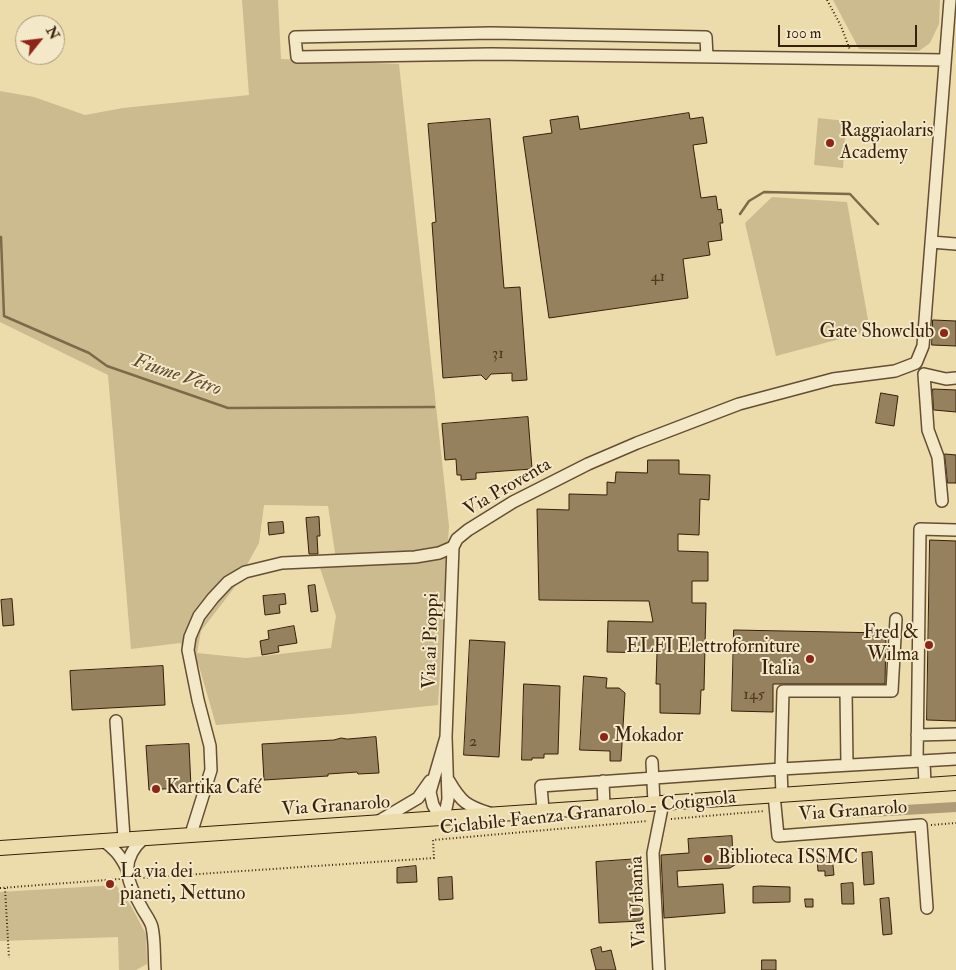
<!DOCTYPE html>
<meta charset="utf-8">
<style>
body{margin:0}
#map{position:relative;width:956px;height:970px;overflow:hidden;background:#ecdbab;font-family:"IM FELL Double Pica",serif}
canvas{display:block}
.north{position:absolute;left:15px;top:15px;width:50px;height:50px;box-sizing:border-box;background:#f3e8c8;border:1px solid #a8987c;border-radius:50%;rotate:61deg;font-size:14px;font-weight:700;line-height:20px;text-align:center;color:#381f0b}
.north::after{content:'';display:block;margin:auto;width:18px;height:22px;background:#8f2418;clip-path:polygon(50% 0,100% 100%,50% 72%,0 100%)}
.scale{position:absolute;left:778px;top:25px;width:139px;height:22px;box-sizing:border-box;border:2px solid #381f0b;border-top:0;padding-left:6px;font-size:15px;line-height:18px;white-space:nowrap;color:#381f0b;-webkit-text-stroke:4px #f3e8c8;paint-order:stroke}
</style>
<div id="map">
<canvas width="956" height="970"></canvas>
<div class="north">N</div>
<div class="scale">100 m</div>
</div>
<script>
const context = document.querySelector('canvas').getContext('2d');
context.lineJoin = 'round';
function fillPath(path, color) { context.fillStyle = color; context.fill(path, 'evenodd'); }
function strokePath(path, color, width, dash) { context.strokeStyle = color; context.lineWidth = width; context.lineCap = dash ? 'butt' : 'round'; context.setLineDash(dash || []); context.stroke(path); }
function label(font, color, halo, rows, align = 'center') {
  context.font = font + ' "IM FELL Double Pica",serif'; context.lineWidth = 4; context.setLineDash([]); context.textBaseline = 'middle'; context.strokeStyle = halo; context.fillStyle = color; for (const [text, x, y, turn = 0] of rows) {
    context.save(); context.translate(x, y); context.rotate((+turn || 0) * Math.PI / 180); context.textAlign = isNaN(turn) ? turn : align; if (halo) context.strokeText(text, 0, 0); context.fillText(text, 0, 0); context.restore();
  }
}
fillPath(new Path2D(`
 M 242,0 L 278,0 L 281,59 L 399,64 L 449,526 L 438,705 L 352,714 L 216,725 L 199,666 L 180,643 L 131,649 L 108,375 L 0,322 L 0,91 L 34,97 L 85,115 L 123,108 L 249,95 ZM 264,505 L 328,506 L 337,566 L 320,568 L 336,616 L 331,648 L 246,658 L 197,653 L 201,631 L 234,588 L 259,543 Z
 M 833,0 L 940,0 L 939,24 L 930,43 L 919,51 L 859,49 Z
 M 818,118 L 846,121 L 843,168 L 814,165 Z
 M 772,197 L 847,202 L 870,331 L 776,356 L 745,223 Z
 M 116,885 L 131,906 L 146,934 L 147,964 L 136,970 L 119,970 L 118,937 L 0,941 L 0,892 Z`), '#cdbb90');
strokePath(new Path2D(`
 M 740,214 L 749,201 L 764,192 L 850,194 L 878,224
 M 0,237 L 1,237 L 4,316 L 89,353 L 107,366 L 228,408 L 434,407`), '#7f694b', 2.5);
strokePath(new Path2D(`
 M 854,813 L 956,807`), '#af9b75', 10);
const building = new Path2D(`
 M 689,113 L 690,119 L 703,117 L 707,143 L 693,145 L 701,198 L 716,196 L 718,210 L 721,209 L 723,223 L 720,223 L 722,240 L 708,242 L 710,255 L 683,259 L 688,298 L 549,318 L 523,137 L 552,133 L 550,120 L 578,116 L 580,129 Z
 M 490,119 L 504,288 L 520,287 L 527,380 L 512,381 L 512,373 L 491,374 L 486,380 L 481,375 L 443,378 L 432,223 L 436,222 L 428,124 Z
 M 933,320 L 956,321 L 956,346 L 932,345 Z
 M 933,389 L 956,390 L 956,412 L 934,410 Z
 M 881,393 L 898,396 L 894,426 L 876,423 Z
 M 528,417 L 532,469 L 476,473 L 476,479 L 461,480 L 461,475 L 457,475 L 456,459 L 445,460 L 442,424 Z
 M 945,454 L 956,455 L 956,483 L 948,483 Z
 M 648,460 L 679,460 L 679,474 L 710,475 L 709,500 L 700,499 L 699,535 L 678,534 L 678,551 L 708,552 L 708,581 L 692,581 L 692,603 L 706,603 L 704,690 L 701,690 L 700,714 L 660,713 L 660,684 L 656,684 L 657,653 L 607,652 L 608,621 L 653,622 L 649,601 L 539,600 L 537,509 L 569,510 L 569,494 L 607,495 L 607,482 L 615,483 L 616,472 L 647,473 Z
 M 319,517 L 320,536 L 317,536 L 318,554 L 309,554 L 306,518 Z
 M 283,522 L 284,533 L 269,535 L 268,523 Z
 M 930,540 L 956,541 L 956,721 L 927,720 Z
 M 315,585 L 318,611 L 311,612 L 308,586 Z
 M 285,594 L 286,604 L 279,605 L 280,613 L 265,615 L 263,596 Z
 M 12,599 L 14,625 L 3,626 L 1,600 Z
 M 294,626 L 297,643 L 278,646 L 279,652 L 262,655 L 260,641 L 269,639 L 268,631 Z
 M 734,630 L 886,633 L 885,684 L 773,684 L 773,712 L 732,711 Z
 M 470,640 L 505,642 L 499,757 L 464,755 Z
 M 163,666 L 165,705 L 72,710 L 70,671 Z
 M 584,676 L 607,678 L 606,688 L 619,688 L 625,693 L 621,761 L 610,761 L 610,751 L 580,750 Z
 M 524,684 L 560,686 L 558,754 L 544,754 L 544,758 L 532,758 L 532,760 L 522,760 Z
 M 376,737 L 379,773 L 358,774 L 357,772 L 328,774 L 328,776 L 264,780 L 262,744 L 334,740 L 341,738 L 347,739 Z
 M 189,744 L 191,787 L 149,790 L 146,746 Z
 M 732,836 L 733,859 L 746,858 L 730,868 L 677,871 L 678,887 L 723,884 L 725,913 L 664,918 L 661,855 L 689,853 L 688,839 Z
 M 872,852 L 874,884 L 864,885 L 862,853 Z
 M 832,856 L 834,875 L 825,876 L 825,871 L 818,871 L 817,858 Z
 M 639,859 L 642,921 L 599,923 L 596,862 Z
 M 416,866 L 417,882 L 397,883 L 397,868 Z
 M 452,877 L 453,899 L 439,900 L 438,878 Z
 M 853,883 L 854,904 L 842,904 L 841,884 Z
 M 760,886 L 790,887 L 790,902 L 753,903 L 753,887 Z
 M 889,898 L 892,934 L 883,935 L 880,899 Z
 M 805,899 L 813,899 L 813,907 L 806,907 Z
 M 601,947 L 602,952 L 611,950 L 616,970 L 596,970 L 591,950 Z
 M 762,960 L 776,960 L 776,970 L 762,970 Z`);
fillPath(building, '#96815e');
strokePath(building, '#381f0b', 1);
const minor = new Path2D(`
 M 707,57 L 706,37 L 491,33 L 295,37 L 297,57 L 491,54 L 945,60
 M 931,242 L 956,244
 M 942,501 L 938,457 L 928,430 L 924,374 L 946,379 L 956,378
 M 896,619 L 892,691 L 783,691 L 781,769 L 956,759
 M 846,691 L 847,765
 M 116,721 L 124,838
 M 917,735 L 956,734
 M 446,737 L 430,792 L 433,805 L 441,819 L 446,809 L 448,799 L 446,737 L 453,547
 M 917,761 L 920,529 L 956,530
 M 924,761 L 925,785
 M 652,762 L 654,803
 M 449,781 C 461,802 467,806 489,813
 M 603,781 L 604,806
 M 774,795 L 778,836 L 921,825 L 927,908
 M 543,810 L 541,786 L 781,769 L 782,794
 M 379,821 L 418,798 L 430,781
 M 191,834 L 211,770 L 210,746 L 198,700 L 188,650 L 190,637 L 199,616 L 213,598 L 228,582 L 245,572 L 282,563 L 415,557 L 439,553 L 453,547 L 457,539 L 468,530 L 513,502 L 588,464 L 637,443 L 739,404 L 833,379 L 895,371 L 916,363 L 923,346 L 950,0
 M 144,838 C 117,862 128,883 143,910 C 146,915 151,922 152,927 C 155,940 154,956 155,970
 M 102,840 C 114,848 120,855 127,869
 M 659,970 L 653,853 L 663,803`);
const major = new Path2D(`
 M 0,848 L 956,783`);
strokePath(minor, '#654e33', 14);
strokePath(major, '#381f0b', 16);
strokePath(new Path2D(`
 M 827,0 L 841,26 L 850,50
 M 671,819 L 765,811
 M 931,825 L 956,823
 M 140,878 L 434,858 L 433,840 L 648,821
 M 0,888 L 120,879
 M 5,888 L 9,958`), '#381f0b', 2, [1, 2.5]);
strokePath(minor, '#f3e8c8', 11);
strokePath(major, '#ecdbab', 14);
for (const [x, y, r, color] of [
 [830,143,5,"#8f2418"],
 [944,333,5,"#8f2418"],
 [929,645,5,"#8f2418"],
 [810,659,5,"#8f2418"],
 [604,737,5,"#8f2418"],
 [156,789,5,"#8f2418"],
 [708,859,5,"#8f2418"],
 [110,884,5,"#8f2418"]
]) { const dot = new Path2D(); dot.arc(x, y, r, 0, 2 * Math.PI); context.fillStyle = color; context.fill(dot); strokePath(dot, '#f3e8c8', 2); }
label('16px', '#503820', null, [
 ["41",658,278],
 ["31",498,355],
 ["145",754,696],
 ["2",473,743]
]);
label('19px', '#381f0b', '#f3e8c8', [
 ["Raggiaolaris",840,132],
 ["Academy",840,154],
 ["Gate Showclub",934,333,"right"],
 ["Fred &",919,634,"right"],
 ["Wilma",919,656,"right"],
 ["ELFI Elettroforniture",800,648,"right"],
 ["Italia",800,670,"right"],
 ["Mokador",614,737],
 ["Kartika Café",166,789],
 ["Biblioteca ISSMC",718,859],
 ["La via dei",120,873],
 ["pianeti, Nettuno",120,895]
], 'left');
label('19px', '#381f0b', '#f3e8c8', [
 ["Via Proventa",508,488,-30],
 ["Via ai Pioppi",432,641,-88],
 ["Via Granarolo",336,807,-4],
 ["Via Granarolo",853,812,-4],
 ["Ciclabile Faenza Granarolo - Cotignola",588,814,-6],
 ["Via Urbania",639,902,-92]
]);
label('italic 20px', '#624a30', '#f3e8c8', [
 ["Fiume Vetro",177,376,19]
]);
</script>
